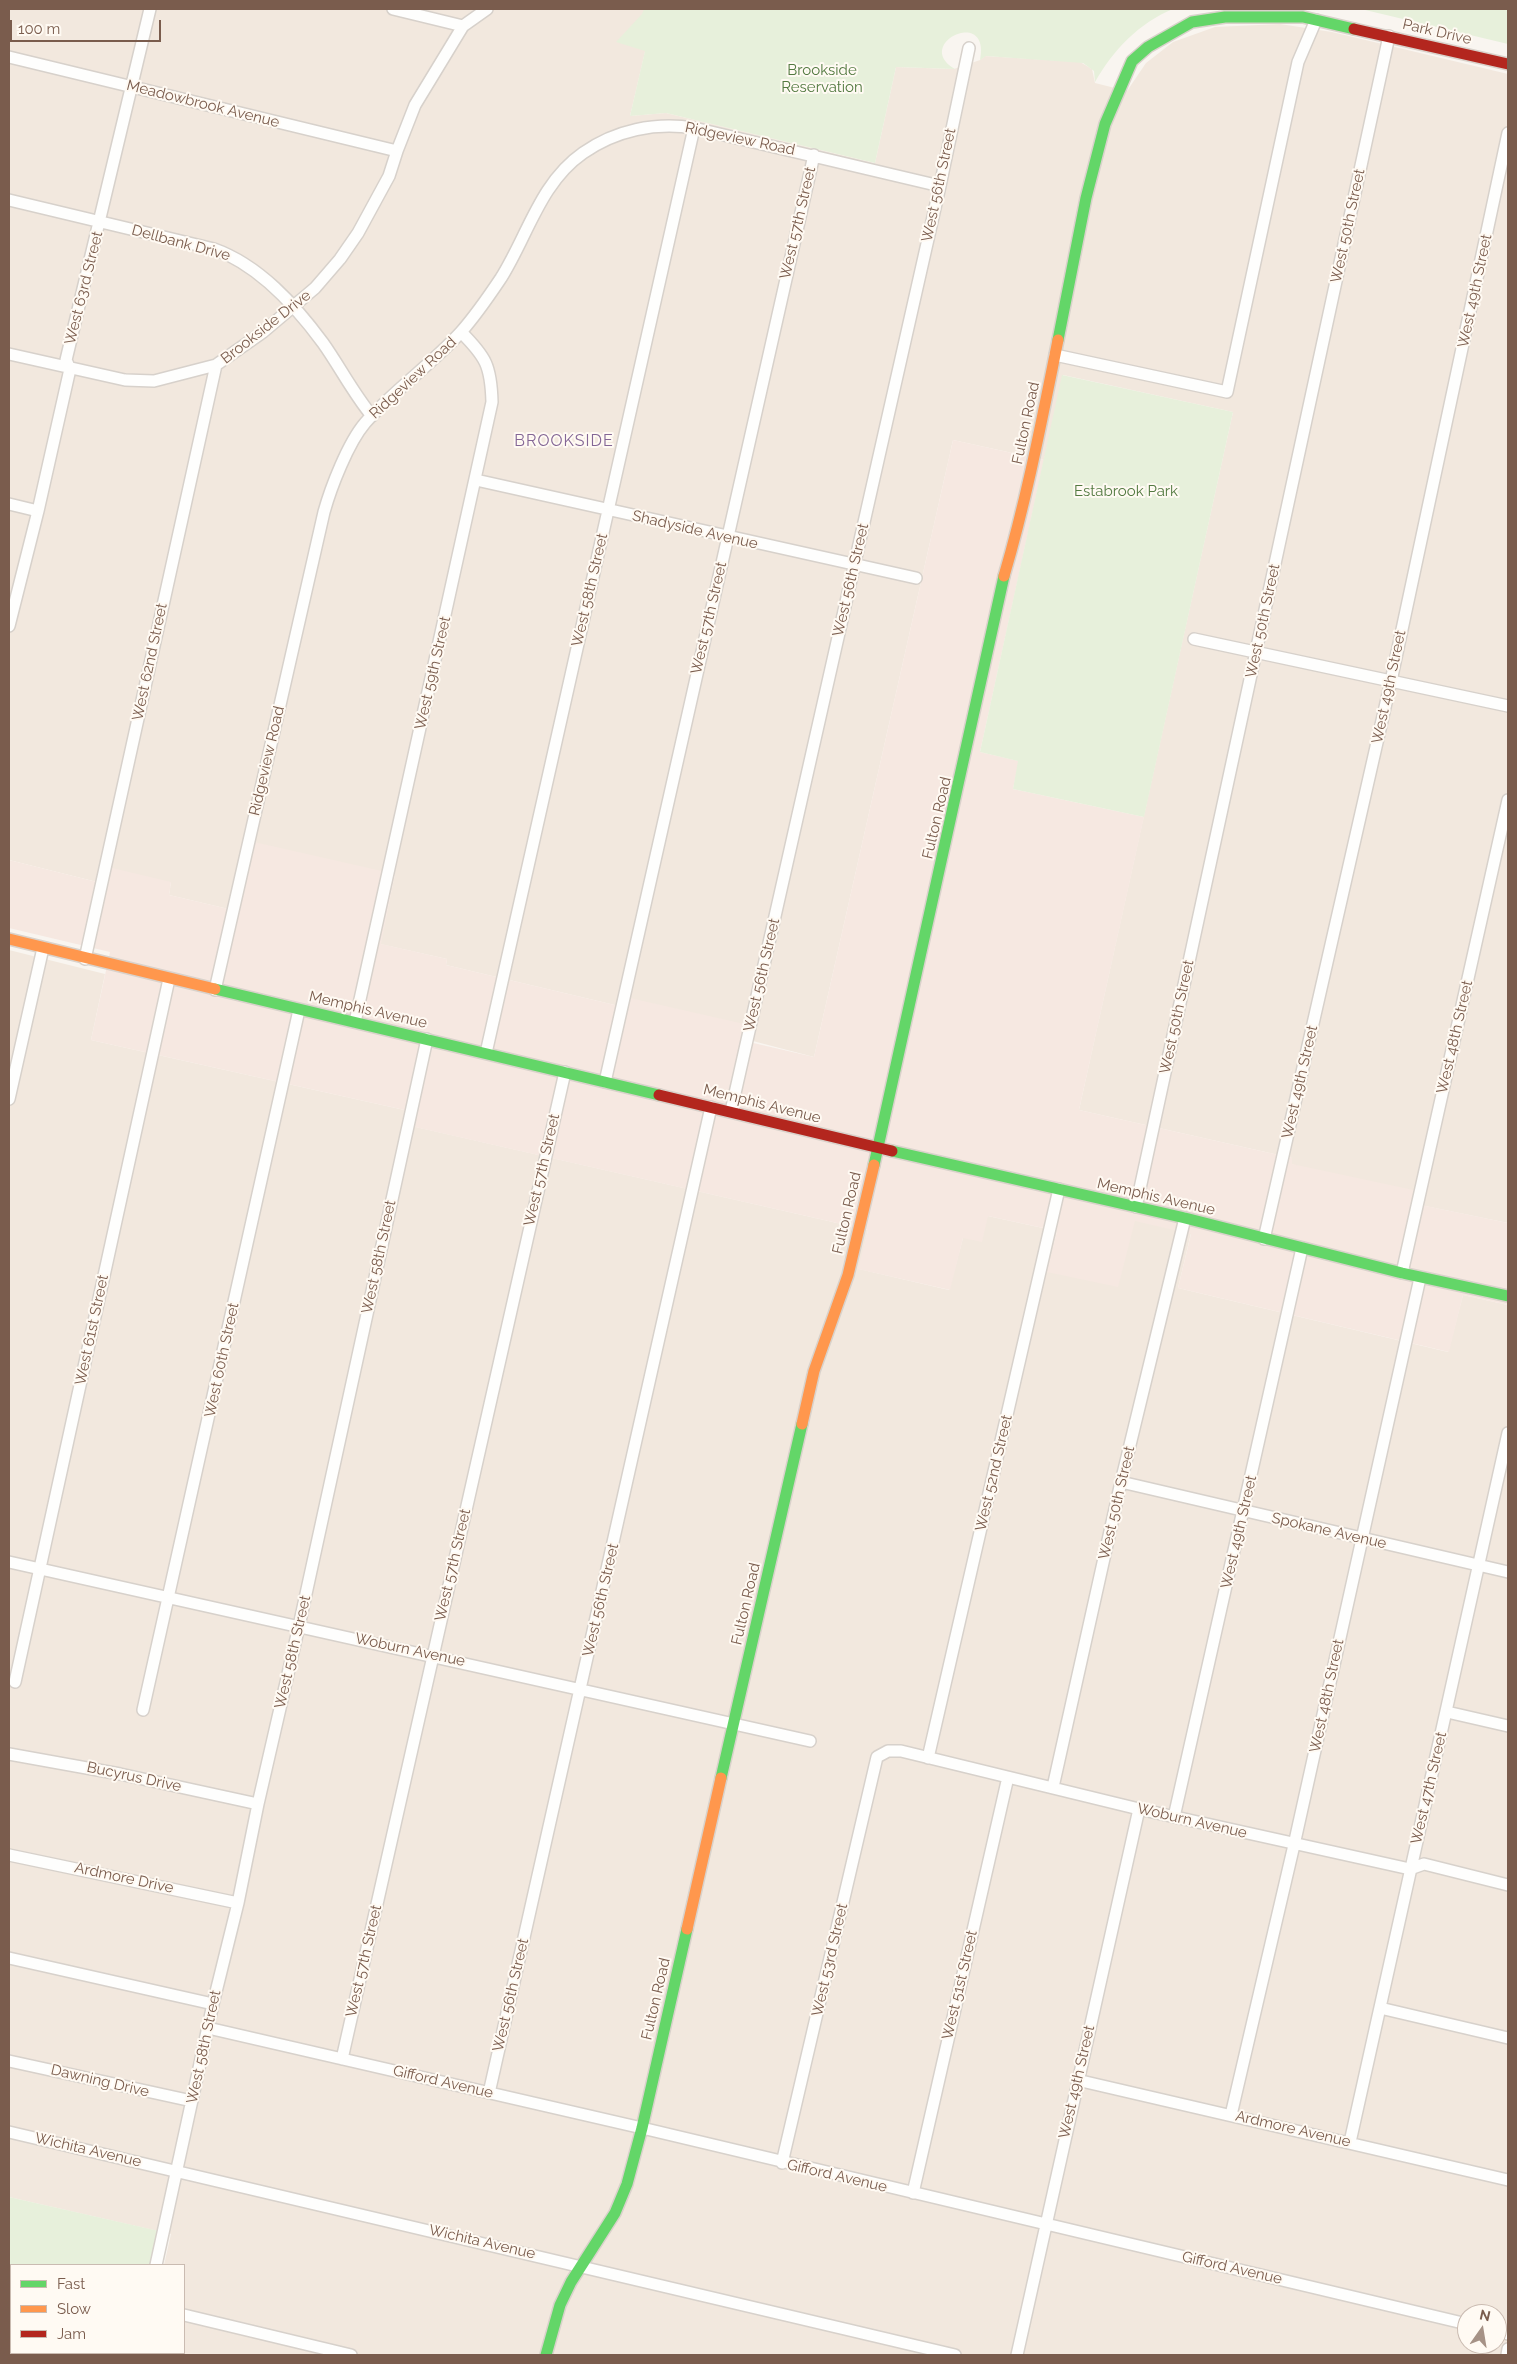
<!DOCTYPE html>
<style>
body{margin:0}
#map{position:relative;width:1517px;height:2364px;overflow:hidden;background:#f9f5f0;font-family:Raleway,sans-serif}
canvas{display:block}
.frame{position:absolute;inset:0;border:10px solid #7a5c4d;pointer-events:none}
.legend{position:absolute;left:10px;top:2264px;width:175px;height:90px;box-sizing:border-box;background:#fffaf3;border:1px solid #cabbb1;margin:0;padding:6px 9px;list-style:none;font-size:15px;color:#7a5c4d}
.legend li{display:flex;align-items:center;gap:10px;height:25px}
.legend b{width:25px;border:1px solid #cabbb1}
.north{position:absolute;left:1457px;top:2304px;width:50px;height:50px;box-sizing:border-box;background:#fffaf3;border:1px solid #cabbb1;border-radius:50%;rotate:13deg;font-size:14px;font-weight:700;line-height:20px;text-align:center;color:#7a5c4d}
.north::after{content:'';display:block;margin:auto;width:18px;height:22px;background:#a69286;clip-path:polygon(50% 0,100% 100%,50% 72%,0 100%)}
.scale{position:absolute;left:10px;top:20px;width:151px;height:22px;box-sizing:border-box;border:2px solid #7a5c4d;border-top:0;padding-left:6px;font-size:15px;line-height:18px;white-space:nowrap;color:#7a5c4d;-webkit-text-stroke:4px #fffaf3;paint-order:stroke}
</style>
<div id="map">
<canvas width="1517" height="2364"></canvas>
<div class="frame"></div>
<ul class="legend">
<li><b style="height:6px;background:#63d668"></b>Fast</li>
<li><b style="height:6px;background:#ff974d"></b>Slow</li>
<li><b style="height:6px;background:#b3261e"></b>Jam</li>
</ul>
<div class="north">N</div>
<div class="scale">100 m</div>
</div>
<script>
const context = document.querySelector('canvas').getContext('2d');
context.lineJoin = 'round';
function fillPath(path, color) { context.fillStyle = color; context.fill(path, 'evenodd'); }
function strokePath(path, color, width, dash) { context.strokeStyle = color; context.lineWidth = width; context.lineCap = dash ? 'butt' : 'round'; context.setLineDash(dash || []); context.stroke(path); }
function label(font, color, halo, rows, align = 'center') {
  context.font = font + ' Raleway,sans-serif'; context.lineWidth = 4; context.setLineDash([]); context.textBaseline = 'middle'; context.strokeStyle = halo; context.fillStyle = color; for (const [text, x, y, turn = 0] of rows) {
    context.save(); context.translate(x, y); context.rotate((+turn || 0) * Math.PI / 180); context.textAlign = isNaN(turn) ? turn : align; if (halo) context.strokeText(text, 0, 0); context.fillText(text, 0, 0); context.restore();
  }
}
fillPath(new Path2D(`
 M 9,9 L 655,9 L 630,116 L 666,113 L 875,163 L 896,67 L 954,69 L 980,60 L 985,56 L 1080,62 L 1092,69 L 1095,83 L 1127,91 L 1146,63 L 1173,42 L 1215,27 L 1280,24 L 1332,32 L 1508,74 L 1508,1223 L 1415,1204 L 1291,1164 L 1292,1158 L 1079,1110 L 1233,412 L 1063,375 L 1044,460 L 953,440 L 814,1057 L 619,1006 L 446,965 L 447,959 L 380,944 L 395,874 L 237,911 L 169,895 L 171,882 L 105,884 L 9,860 Z
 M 9,950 L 105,974 L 91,1040 L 418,1113 L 416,1127 L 868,1230 L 859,1269 L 949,1290 L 963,1238 L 988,1216 L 1057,1231 L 1048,1272 L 1135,1220 L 1191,1233 L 1178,1288 L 1448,1352 L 1463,1295 L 1508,1305 L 1508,2355 L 143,2355 L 144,2353 L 184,2353 L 184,2265 L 164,2265 L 171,2234 L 9,2197 ZM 1467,2314 L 1497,2314 L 1497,2344 L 1467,2344 Z`), '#f2e8de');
fillPath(new Path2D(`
 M 953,440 L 1044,460 L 980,752 L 1019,761 L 1013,789 L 1144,817 L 1079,1110 L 1292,1158 L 1292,1164 L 1418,1191 L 1416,1204 L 1508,1223 L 1508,1305 L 1463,1295 L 1449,1352 L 1178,1288 L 1191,1234 L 1135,1221 L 1118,1287 L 1047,1272 L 1057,1231 L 988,1216 L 982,1242 L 963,1238 L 950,1290 L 858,1269 L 868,1230 L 415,1127 L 418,1113 L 91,1040 L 110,952 L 9,928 L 9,860 L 105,884 L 108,867 L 171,882 L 169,895 L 237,911 L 254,842 L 395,874 L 381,944 L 447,959 L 446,965 L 619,1006 L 621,996 L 753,1026 L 749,1042 L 814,1057 Z`), '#f6e8e1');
fillPath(new Path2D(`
 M 644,9 L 1173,9 C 1139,23 1113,50 1095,82 L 1094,71 L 1083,63 L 986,56 L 980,60 C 991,6 912,44 955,69 L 896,67 L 875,163 L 666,113 L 630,116 L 645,51 L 616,42 L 642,14 Z
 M 1361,9 L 1508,9 L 1508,44 Z
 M 1062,375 L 1233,412 L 1144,817 L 1013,789 L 1018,761 L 980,752 Z
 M 9,2197 L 159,2231 L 151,2265 L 11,2265 L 11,2353 L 132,2353 L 131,2355 L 9,2355 Z`), '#e7f0db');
const street = new Path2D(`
 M 393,9 L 463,26
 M 9,57 L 397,151
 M 9,200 L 214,249 C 259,265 295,305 323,343 C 340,367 353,393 372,416
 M 9,354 L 125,380 L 154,381 L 216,365 L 263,332 L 315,288 L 340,259 L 358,233 L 389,176 L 397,151 L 415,105 L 463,26 L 487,9
 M 1055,355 L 1227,392 L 1298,62 L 1316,20
 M 476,480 L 916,578
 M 9,504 L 38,511
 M 9,626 L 38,511 L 70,369 L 66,360 L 150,9
 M 1194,639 L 1508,706
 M 85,959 L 216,365
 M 215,990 L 324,512 C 331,487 348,443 365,423 C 394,390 431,365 461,332 C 475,316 489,296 501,278 C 528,235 540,183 583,153 C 616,130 655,122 694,128 L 940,186
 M 355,1022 L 492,402 C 491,366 486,357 461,332
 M 486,1053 L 694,128
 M 605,1082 L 814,155
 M 9,1099 L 43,948
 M 731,1111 L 940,186 L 969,48
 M 1136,1207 L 1389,36
 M 1264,1239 L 1391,681 L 1508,133
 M 1402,1273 L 1508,800
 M 1121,1482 L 1508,1572
 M 9,1562 C 275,1624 544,1679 810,1741
 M 15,1682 L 169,979
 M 143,1710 L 299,1010
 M 1447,1712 L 1508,1726
 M 9,1754 L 120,1774 L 258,1804
 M 928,1758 L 1059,1189
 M 1053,1787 L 1121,1482 L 1185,1218
 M 1174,1817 L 1302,1248
 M 9,1855 L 238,1903
 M 9,1958 L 213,2004
 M 1380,2008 L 1508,2038
 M 208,2028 L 642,2128 L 1467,2324
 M 342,2059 L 565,1072
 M 9,2061 L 192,2101
 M 1077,2080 L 1508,2180
 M 489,2093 L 711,1107
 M 1231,2115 L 1294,1845 L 1420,1278
 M 9,2132 L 955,2355
 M 1350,2142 L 1508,1433
 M 782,2163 L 877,1757 L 888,1751 L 901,1751 L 1139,1809 L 1410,1869 L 1424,1864 L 1508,1885
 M 913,2193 L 1008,1777
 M 156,2265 L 213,2004 L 238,1903 L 258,1804 L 299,1626 L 427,1039
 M 184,2315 L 351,2355
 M 1497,2331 L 1508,2334
 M 136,2355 L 137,2353
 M 1017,2355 L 1139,1809
 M 1507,2355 L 1508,2349`);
const fast = new Path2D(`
 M 1058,340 L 1086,198 L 1105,124 L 1132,61 L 1148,47 L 1192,22 L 1225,17 L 1303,17 L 1354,29
 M 215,989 L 659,1095
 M 892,1151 L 1185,1218 L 1402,1273 L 1508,1296
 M 874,1165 L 1004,576
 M 721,1778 L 802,1424
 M 546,2355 L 560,2305 L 571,2282 L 615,2213 L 627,2184 L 642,2128 L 687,1929`);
const slow = new Path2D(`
 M 1004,576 C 1027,498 1042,419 1058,340
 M 9,939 L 215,989
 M 802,1424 L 814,1371 L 848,1275 L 874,1165
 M 687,1929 L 721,1778`);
const jam = new Path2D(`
 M 1354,29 L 1508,64
 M 659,1095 L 892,1151`);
strokePath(street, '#d7d1cb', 14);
strokePath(fast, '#d9d2cb', 14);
strokePath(slow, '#d9d2cb', 14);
strokePath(jam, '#d9d2cb', 14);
strokePath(street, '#fefefd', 11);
strokePath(fast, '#63d668', 11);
strokePath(slow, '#ff974d', 11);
strokePath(jam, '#b3261e', 11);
label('15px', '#7a5c4d', '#fffaf3', [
 ["Park Drive",1437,32,13],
 ["Meadowbrook Avenue",203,104,14],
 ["Ridgeview Road",740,139,12],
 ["West 56th Street",939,185,-78],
 ["West 57th Street",798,223,-77],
 ["West 50th Street",1348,226,-78],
 ["Dellbank Drive",181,243,15],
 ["West 63rd Street",84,288,-76],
 ["West 49th Street",1475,291,-78],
 ["Brookside Drive",266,327,-38],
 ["Ridgeview Road",413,378,-43],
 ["Fulton Road",1026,423,-78],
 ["Shadyside Avenue",695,530,13],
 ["West 56th Street",851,580,-77],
 ["West 58th Street",590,590,-77],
 ["West 57th Street",709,618,-77],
 ["West 50th Street",1263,621,-78],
 ["West 62nd Street",150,662,-78],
 ["West 59th Street",433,673,-77],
 ["West 49th Street",1389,687,-78],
 ["Ridgeview Road",267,761,-77],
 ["Fulton Road",937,818,-77],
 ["West 56th Street",762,975,-77],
 ["Memphis Avenue",368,1010,13],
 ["West 50th Street",1177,1017,-78],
 ["West 48th Street",1455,1037,-77],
 ["West 49th Street",1300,1082,-77],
 ["Memphis Avenue",762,1104,14],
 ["West 57th Street",542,1170,-77],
 ["Memphis Avenue",1156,1197,13],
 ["Fulton Road",847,1213,-77],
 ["West 58th Street",379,1257,-78],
 ["West 61st Street",92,1330,-78],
 ["West 60th Street",222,1360,-78],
 ["West 52nd Street",994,1473,-77],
 ["West 50th Street",1117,1503,-77],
 ["Spokane Avenue",1329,1531,13],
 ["West 49th Street",1239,1532,-77],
 ["West 57th Street",453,1565,-77],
 ["West 56th Street",601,1600,-77],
 ["Fulton Road",746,1604,-77],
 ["Woburn Avenue",410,1650,12],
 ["West 58th Street",293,1652,-77],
 ["West 48th Street",1327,1696,-78],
 ["Bucyrus Drive",134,1777,12],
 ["West 47th Street",1429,1788,-77],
 ["Woburn Avenue",1192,1821,13],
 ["Ardmore Drive",124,1878,12],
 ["West 53rd Street",830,1960,-77],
 ["West 57th Street",364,1961,-77],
 ["West 51st Street",960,1985,-77],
 ["West 56th Street",511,1995,-77],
 ["Fulton Road",656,1999,-77],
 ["West 58th Street",204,2047,-78],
 ["Dawning Drive",100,2081,13],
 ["Gifford Avenue",443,2082,13],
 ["West 49th Street",1077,2082,-77],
 ["Ardmore Avenue",1293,2129,13],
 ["Wichita Avenue",88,2150,13],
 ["Gifford Avenue",837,2176,13],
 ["Wichita Avenue",482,2242,13],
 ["Gifford Avenue",1232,2268,13]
]);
label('15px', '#537a41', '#fffaf3', [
 ["Brookside",822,70],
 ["Reservation",822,87],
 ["Estabrook Park",1126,491]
]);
context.letterSpacing = '1px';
label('16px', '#846695', '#fffaf3', [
 ["BROOKSIDE",564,441]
]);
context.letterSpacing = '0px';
</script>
